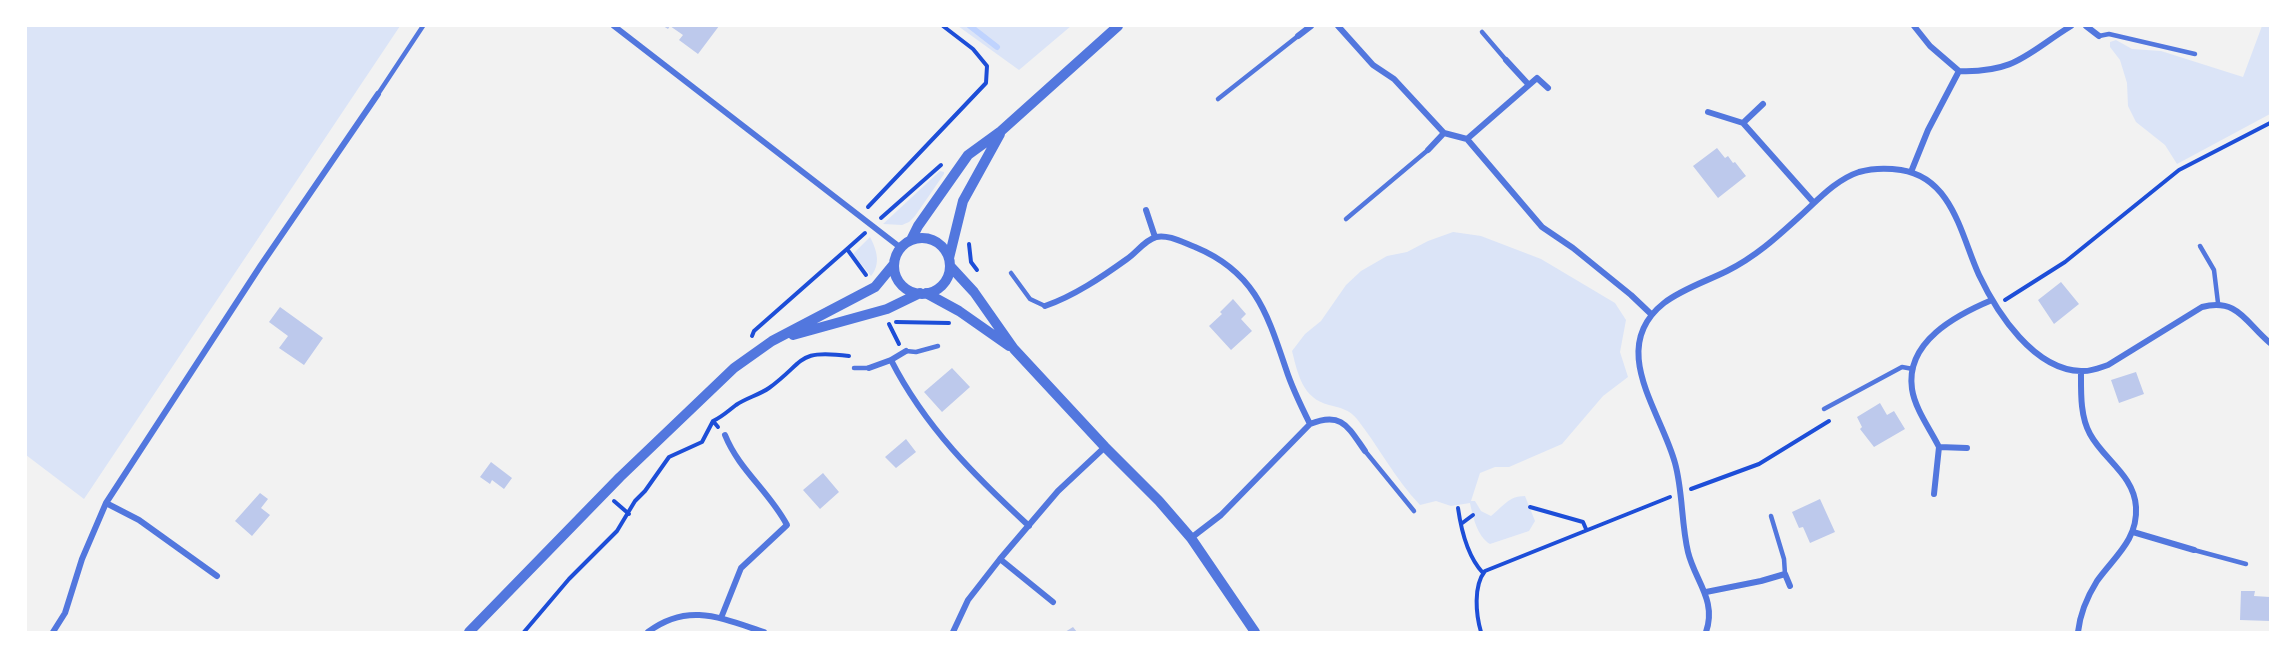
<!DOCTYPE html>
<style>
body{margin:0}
#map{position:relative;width:2296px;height:658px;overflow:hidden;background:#f2f2f2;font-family:"Noto Sans",sans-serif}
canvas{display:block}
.frame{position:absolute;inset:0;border:27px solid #fff;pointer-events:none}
</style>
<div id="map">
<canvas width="2296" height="658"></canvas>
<div class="frame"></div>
</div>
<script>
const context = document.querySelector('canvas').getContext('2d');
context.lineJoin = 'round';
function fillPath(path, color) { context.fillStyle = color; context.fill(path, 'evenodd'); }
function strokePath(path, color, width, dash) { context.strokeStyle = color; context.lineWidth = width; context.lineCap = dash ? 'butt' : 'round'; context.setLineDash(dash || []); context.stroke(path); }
fillPath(new Path2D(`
 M 26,26 L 400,26 L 84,499 L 26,455 Z
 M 958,26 L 1071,26 L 1019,70 Z
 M 2262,26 L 2270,26 L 2270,114 L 2177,164 L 2165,145 L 2136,122 L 2128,106 L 2127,83 L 2120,60 L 2110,47 L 2110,42 L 2116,40 L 2132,49 L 2161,51 L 2243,77 Z
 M 940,171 L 944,172 L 944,174 L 915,216 L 909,222 L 902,225 L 883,224 Z
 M 1453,232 L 1481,236 L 1541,259 L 1615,303 L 1626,320 L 1620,352 L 1628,377 L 1603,396 L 1562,444 L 1509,467 L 1495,467 L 1480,473 L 1471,501 L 1475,501 L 1481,511 L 1491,516 C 1503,507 1508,496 1525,496 L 1535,521 L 1529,531 L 1490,544 C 1477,536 1473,517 1470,503 L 1451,506 L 1436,501 L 1420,505 C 1395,479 1379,447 1357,419 C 1349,409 1340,408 1329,405 C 1302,398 1298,374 1292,351 L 1305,334 L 1321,321 L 1346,285 L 1361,271 L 1387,256 L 1407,252 L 1428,241 Z
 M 870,237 C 877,250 881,264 871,276 L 853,254 Z`), '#dbe4f7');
strokePath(new Path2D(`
 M 970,26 L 997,47`), '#bfd3fe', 6);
fillPath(new Path2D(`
 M 663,26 L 719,26 L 698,54 L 679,40 L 683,35 L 670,26 L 668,29 Z
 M 1717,148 L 1725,158 L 1728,156 L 1733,163 L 1735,162 L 1746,176 L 1718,198 L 1693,166 Z
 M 2061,282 L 2079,304 L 2054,324 L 2038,300 Z
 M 1233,299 L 1246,314 L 1241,319 L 1252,331 L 1231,350 L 1209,326 L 1222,314 L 1220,312 Z
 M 280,307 L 323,338 L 304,365 L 279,348 L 288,336 L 269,322 Z
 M 952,368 L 970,387 L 942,412 L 924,392 Z
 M 2136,372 L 2144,394 L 2119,403 L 2111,380 Z
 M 1880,403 L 1887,415 L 1894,411 L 1905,429 L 1874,447 L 1860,429 L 1862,427 L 1857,417 Z
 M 906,439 L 916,452 L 896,468 L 885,457 Z
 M 491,462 L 512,478 L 504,489 L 492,480 L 490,484 L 480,477 Z
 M 823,473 L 839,492 L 820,509 L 803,490 Z
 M 260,493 L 268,499 L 261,508 L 270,515 L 252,536 L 235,521 Z
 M 1820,499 L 1835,532 L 1810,543 L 1803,527 L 1799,528 L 1792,512 Z
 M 2241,591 L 2255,591 L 2254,596 L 2270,597 L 2270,621 L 2240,620 Z
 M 1073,627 L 1077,632 L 1065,632 Z`), '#bdc9ec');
strokePath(new Path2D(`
 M 868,207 L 986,83 L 987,66 L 973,49 L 943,26
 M 881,218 L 941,165
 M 865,233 L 847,249 L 866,275
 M 969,244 L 971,262 L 977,270
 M 2005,300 L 2065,262 L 2179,170 L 2270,123
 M 896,322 L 949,323
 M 889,324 L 899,344
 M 752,336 L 754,331 L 847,249
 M 713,421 C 722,417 728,411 736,405 C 746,398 759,395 769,388 C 806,361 796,349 849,356
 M 1691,489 L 1759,464 L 1829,421
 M 614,501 L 629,514
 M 1530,507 L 1583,522 L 1586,529
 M 1458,508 C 1461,529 1468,557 1483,573
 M 1461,524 L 1473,515
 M 524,632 L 569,579 L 617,531 L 635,501 L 645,491 L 669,457 L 702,442 L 713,421 L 718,427
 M 1481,632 C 1476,615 1473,586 1485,571 L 1670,497`), '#1d4ed8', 4);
strokePath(new Path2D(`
 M 1482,32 L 1506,60
 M 2099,36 L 2109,34 L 2195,54
 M 378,94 L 423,26
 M 1218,99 L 1298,36
 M 1346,219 L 1428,150
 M 2200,246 L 2214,270 L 2218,303
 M 1011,273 L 1030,299 L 1045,306
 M 906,351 L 916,352 L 938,346
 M 854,368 L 869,368
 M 1824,409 L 1902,367 L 1913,369
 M 1365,451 L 1414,511
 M 1771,516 L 1784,559 L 1785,574
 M 2194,550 L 2246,564`), '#5277de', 4.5);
strokePath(new Path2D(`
 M 614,26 L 901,248
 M 1338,26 L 1373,65 L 1394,79 L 1444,133 L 1467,139 L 1542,227 L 1573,248 L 1631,295 L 1651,314
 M 2086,26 L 2099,36
 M 1298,36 L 1311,26
 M 1506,60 L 1529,85
 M 1959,71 C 2016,73 2027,53 2071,26
 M 1708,112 L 1743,123 L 1763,104
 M 1743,123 L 1814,203
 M 1467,139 L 1537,78 L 1548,88
 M 1428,150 L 1444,133
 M 1911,172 L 1928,130 L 1959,71 L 1930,46 L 1914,26
 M 1146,210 L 1155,237
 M 1045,306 C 1074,296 1102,277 1127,259 C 1136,253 1145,240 1156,237 C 1168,234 1184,243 1195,247 C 1255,272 1267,313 1286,369 C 1292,388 1301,406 1310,424 L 1221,515 L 1191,538
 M 891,360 C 925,427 975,476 1029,526
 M 869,368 L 891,360 L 906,351
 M 1310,424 C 1342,411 1348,427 1365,451
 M 1939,447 C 1930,429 1915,409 1912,389 C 1905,342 1956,315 1992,300
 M 1934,494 L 1939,447 L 1967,448
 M 106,503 L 139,520 L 217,576
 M 2133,532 L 2194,550
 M 1000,559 L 1053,602
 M 1706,592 L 1761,581 L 1785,574 L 1790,586
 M 721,618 L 741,568 L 787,525 C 769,491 739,470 725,435
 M 53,632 L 65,613 L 82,559 L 106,503 L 261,265 L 378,94
 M 648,632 C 688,602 721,618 764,632
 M 953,632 L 968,600 L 1000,559 L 1058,491 L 1105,447
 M 1706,632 C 1717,600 1695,581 1688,552 C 1681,522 1683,492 1675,463 C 1661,411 1607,348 1664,303 C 1682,289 1707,281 1727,271 C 1755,257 1776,238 1799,217 C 1817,201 1835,180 1859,172 C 1873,168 1888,168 1901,170 C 1953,178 1961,236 1979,275 C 1997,313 2034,370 2081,371 C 2091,372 2099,368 2108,365 L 2202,307 C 2238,298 2245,322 2270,343
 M 2078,632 C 2080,614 2087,597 2097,581 C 2114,557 2138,540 2136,507 C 2134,475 2104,460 2090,434 C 2080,416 2081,392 2081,372`), '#5277de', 6);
strokePath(new Path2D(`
 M894 266a28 28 0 1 1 56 0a28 28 0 1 1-56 0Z
 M 911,240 L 918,226 L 968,155 L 1001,131 L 1118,26
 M 949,258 L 963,201 L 1000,134
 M 950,266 L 974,292 L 1014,349 L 1105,447 L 1159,501 L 1191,538 L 1255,632
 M 926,293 L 959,311 L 1009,346
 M 793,335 L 887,309 L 920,293
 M 469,632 L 620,477 L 734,368 L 772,341 L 875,287 L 894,264`), '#5277de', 10);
</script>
